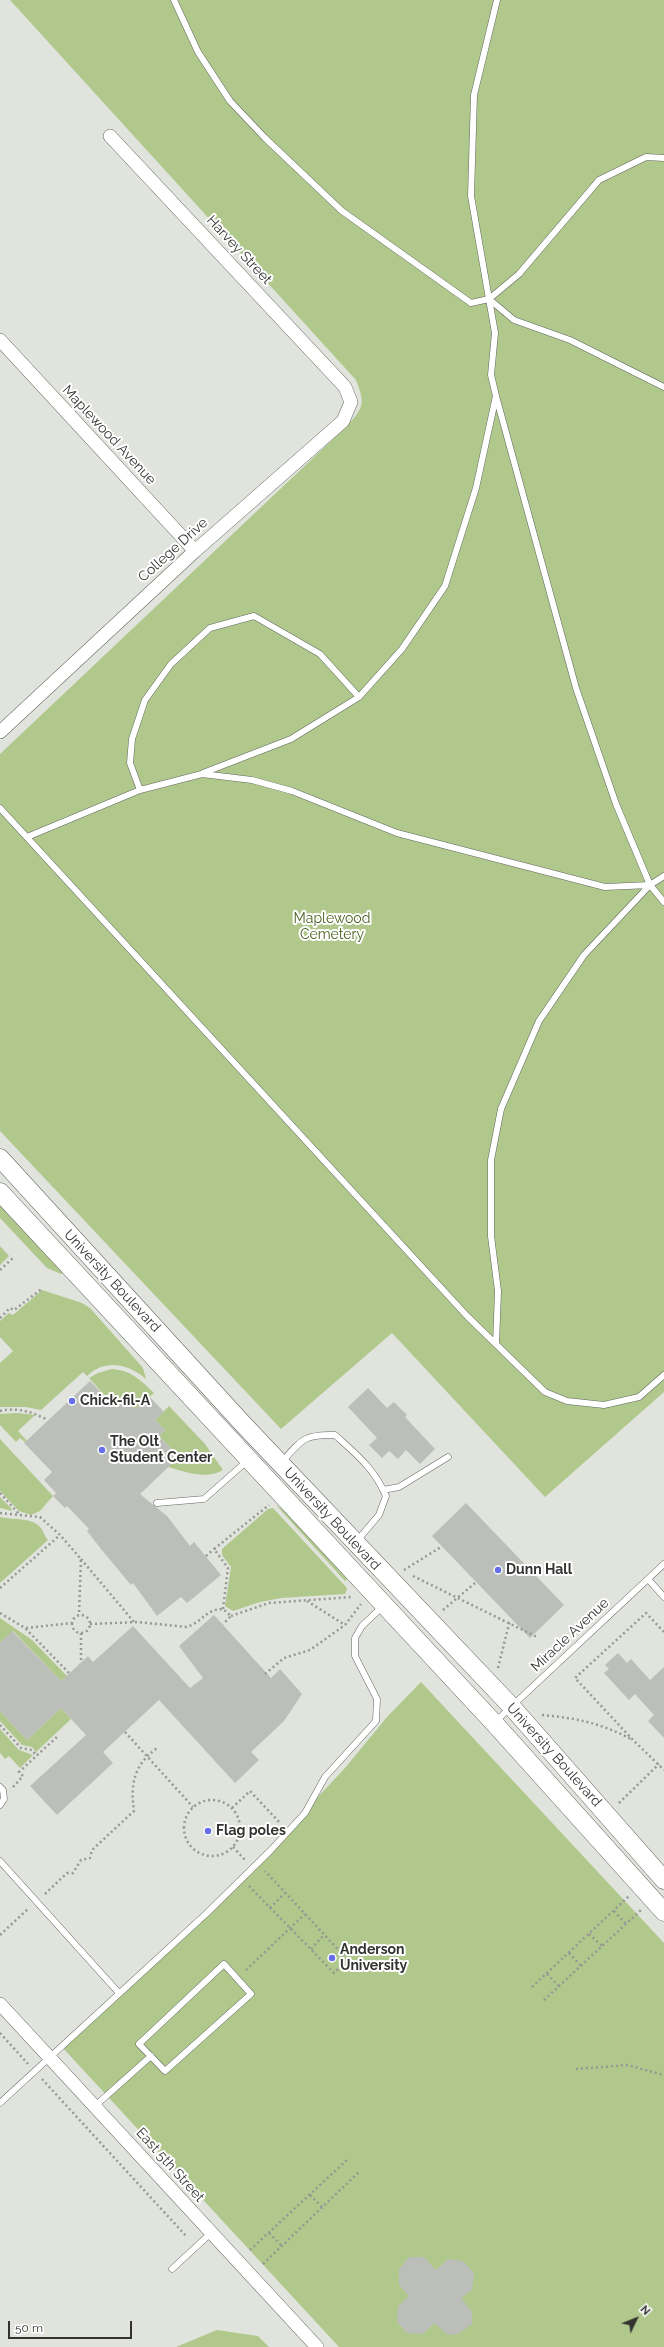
<!DOCTYPE html>
<style>
body{margin:0}
#map{position:relative;width:664px;height:2347px;overflow:hidden;background:#e1e3dd;font-family:Raleway,sans-serif}
canvas{display:block}
.north{position:absolute;left:616px;top:2299px;width:40px;height:40px;-webkit-text-stroke:3px #fff;paint-order:stroke;rotate:47deg;font-size:11px;font-weight:700;line-height:16px;text-align:center;color:#323331}
.north::after{content:'';display:block;margin:auto;width:14px;height:18px;background:#323331;clip-path:polygon(50% 0,100% 100%,50% 72%,0 100%)}
.scale{position:absolute;left:8px;top:2321px;width:124px;height:18px;box-sizing:border-box;border:2px solid #323331;border-top:0;padding-left:5px;font-size:12px;line-height:14px;white-space:nowrap;color:#323331;-webkit-text-stroke:3px #fff;paint-order:stroke}
</style>
<div id="map">
<canvas width="664" height="2347"></canvas>
<div class="north">N</div>
<div class="scale">50 m</div>
</div>
<script>
const context = document.querySelector('canvas').getContext('2d');
context.lineJoin = 'round';
function fillPath(path, color) { context.fillStyle = color; context.fill(path, 'evenodd'); }
function strokePath(path, color, width, dash) { context.strokeStyle = color; context.lineWidth = width; context.lineCap = dash ? 'butt' : 'round'; context.setLineDash(dash || []); context.stroke(path); }
function label(font, color, halo, rows, align = 'center') {
  context.font = font + ' Raleway,sans-serif'; context.lineWidth = 4; context.setLineDash([]); context.textBaseline = 'middle'; context.strokeStyle = halo; context.fillStyle = color; for (const [text, x, y, turn = 0] of rows) {
    context.save(); context.translate(x, y); context.rotate((+turn || 0) * Math.PI / 180); context.textAlign = isNaN(turn) ? turn : align; if (halo) context.strokeText(text, 0, 0); context.fillText(text, 0, 0); context.restore();
  }
}
fillPath(new Path2D(`
 M 10,0 L 664,0 L 664,1392 L 545,1497 L 392,1333 L 281,1429 L 0,1131 L 0,754 L 348,425 C 364,407 365,403 356,380 Z
 M 0,1200 L 65,1271 L 61,1274 L 47,1268 L 0,1218 Z
 M 0,1246 L 9,1256 L 0,1265 Z
 M 42,1290 L 82,1303 L 90,1308 L 143,1368 L 146,1379 C 129,1364 105,1358 87,1376 L 83,1372 L 41,1410 L 26,1407 L 0,1407 L 0,1363 L 13,1351 L 0,1337 L 0,1321 L 9,1313 L 13,1315 Z
 M 112,1369 C 130,1370 141,1380 154,1393 L 135,1409 L 126,1399 L 116,1408 L 89,1378 L 98,1373 Z
 M 169,1406 L 205,1444 L 223,1470 C 206,1480 186,1472 168,1467 L 179,1457 L 159,1436 L 165,1430 L 155,1420 Z
 M 17,1413 L 35,1415 L 18,1431 L 27,1441 L 25,1442 L 20,1438 L 16,1442 L 0,1425 L 0,1414 Z
 M 0,1439 L 53,1496 L 40,1511 L 31,1515 L 19,1511 L 0,1491 Z
 M 0,1497 L 11,1508 L 12,1511 L 0,1508 Z
 M 275,1504 L 290,1516 L 347,1579 L 345,1581 Z
 M 273,1508 L 346,1587 L 347,1589 L 345,1594 L 281,1598 L 260,1602 L 233,1611 L 225,1606 L 231,1567 L 222,1555 L 222,1549 L 268,1509 Z
 M 0,1517 C 12,1520 31,1517 40,1527 C 43,1530 44,1535 48,1540 L 0,1583 Z
 M 0,1618 L 32,1640 L 67,1676 L 61,1681 L 13,1631 L 0,1643 Z
 M 421,1682 L 664,1943 L 664,2347 L 339,2347 L 62,2047 L 242,1878 L 345,1768 L 387,1717 Z
 M 61,1708 L 71,1719 L 36,1752 L 32,1747 L 22,1745 L 0,1721 L 0,1711 L 27,1740 Z
 M 0,1729 L 19,1750 L 33,1755 L 20,1768 L 9,1756 L 5,1759 L 0,1753 Z
 M 217,2330 L 258,2336 L 269,2347 L 176,2347 Z`), '#b0c88b');
fillPath(new Path2D(`
 M 90,1381 L 116,1408 L 126,1399 L 135,1409 L 149,1396 L 164,1412 L 155,1420 L 165,1430 L 159,1436 L 179,1457 L 140,1494 L 167,1516 L 190,1546 L 194,1542 L 221,1575 L 187,1603 L 181,1597 L 157,1616 L 133,1583 L 131,1585 L 101,1549 L 87,1531 L 89,1529 L 67,1506 L 65,1508 L 53,1496 L 56,1493 L 44,1480 L 52,1472 L 24,1443 Z
 M 368,1388 L 387,1408 L 394,1402 L 407,1415 L 405,1417 L 435,1449 L 420,1464 L 406,1450 L 398,1459 L 389,1451 L 382,1458 L 369,1445 L 377,1438 L 348,1407 Z
 M 466,1503 L 564,1605 L 530,1638 L 432,1536 Z
 M 214,1615 L 271,1678 L 280,1669 L 302,1694 L 284,1721 L 251,1752 L 259,1760 L 235,1783 L 159,1700 L 103,1752 L 113,1763 L 57,1815 L 30,1786 L 86,1735 L 61,1708 L 27,1740 L 0,1711 L 0,1643 L 12,1631 L 61,1681 L 88,1656 L 93,1662 L 133,1626 L 190,1688 L 203,1678 L 179,1646 Z
 M 618,1653 L 627,1663 L 631,1659 L 650,1680 L 664,1667 L 664,1738 L 648,1721 L 654,1715 L 635,1694 L 629,1700 L 604,1673 L 609,1669 L 605,1665 Z
 M 409,2257 L 424,2257 L 436,2270 L 448,2259 L 463,2261 L 474,2273 L 472,2290 L 461,2298 L 472,2312 L 472,2324 L 458,2334 L 448,2335 L 434,2323 L 423,2334 L 407,2333 L 397,2322 L 398,2306 L 409,2296 L 399,2285 L 399,2269 Z`), '#bcbfb9');
const service = new Path2D(`
 M 174,0 L 198,52 L 230,101 L 265,138 L 342,211 L 471,303 L 489,299 L 471,196 L 474,95 L 497,0
 M 489,299 L 514,320 L 570,340 L 664,387
 M 496,396 L 491,375 L 495,333 L 489,299 L 519,274 L 599,180 L 646,157 L 664,158
 M 203,773 L 291,739 L 359,697
 M 0,808 L 467,1316 L 545,1392 L 567,1401 L 604,1405 L 639,1397 L 664,1375
 M 27,837 L 140,790
 M 650,885 L 605,887 L 397,833 L 292,791 L 252,780 L 202,774 L 140,790 L 130,763 L 132,739 L 145,700 L 171,664 L 210,628 L 254,616 L 320,654 L 359,697 L 402,649 L 445,586 L 476,488 L 496,396 L 576,688 L 616,804 L 650,885 L 664,902
 M 496,1344 L 498,1291 L 491,1236 L 491,1160 L 501,1109 L 539,1021 L 584,955 L 650,885 L 664,876
 M 282,1462 C 302,1439 305,1434 335,1435 C 357,1455 374,1468 386,1496 L 379,1515 L 356,1542
 M 383,1490 L 399,1487 L 448,1457
 M 157,1503 L 204,1499 L 247,1461
 M 648,1579 L 664,1597
 M 495,1722 L 664,1564
 M 0,1787 L 3,1790 L 4,1799 L 0,1805
 M 0,1861 L 119,1993
 M 224,1964 L 251,1994 L 165,2071 L 139,2044 Z
 M 0,2103 L 208,1912 L 270,1851 L 305,1813 L 325,1777 L 376,1721 L 377,1699 L 355,1656 L 355,1638 L 362,1626 L 383,1606
 M 95,2106 L 151,2056
 M 172,2269 L 211,2233`);
const minor = new Path2D(`
 M 0,340 L 195,551
 M 0,732 L 195,551 L 343,421 L 351,402 L 345,387 L 110,136
 M 0,2004 L 317,2347`);
const secondary = new Path2D(`
 M 0,1158 L 243,1424 L 511,1706 L 664,1880
 M 0,1192 L 494,1723 L 664,1912`);
strokePath(service, '#636660', 7);
strokePath(minor, '#636660', 14);
strokePath(secondary, '#636660', 19);
strokePath(new Path2D(`
 M 0,1270 L 14,1257
 M 0,1318 L 10,1308 L 14,1310 L 43,1288
 M 0,1411 C 18,1407 32,1412 48,1420
 M 0,1493 L 20,1515
 M 0,1513 L 40,1517 L 60,1535 L 81,1559 L 79,1615
 M 206,1556 L 214,1549
 M 81,1559 L 134,1622
 M 404,1570 L 441,1547
 M 413,1576 L 537,1637
 M 0,1588 L 60,1535
 M 307,1601 L 345,1625 L 361,1604
 M 223,1609 L 228,1568 L 214,1549 L 269,1505
 M 443,1610 L 475,1583
 M 0,1613 L 25,1628 L 69,1673
 M72 1624a9 9 0 1 1 18 0a9 9 0 1 1-18 0Z
 M 231,1616 L 269,1603 L 352,1597
 M 90,1624 L 138,1622 L 186,1627 C 202,1623 205,1609 223,1609 L 231,1616 L 223,1624
 M 26,1628 L 72,1623
 M 664,1632 L 646,1613 L 575,1678 L 633,1740 L 664,1770
 M 81,1633 L 81,1663
 M 498,1668 L 510,1620
 M 265,1674 L 284,1658 L 310,1650 L 345,1625
 M 542,1715 C 576,1718 600,1723 631,1739
 M 0,1725 L 21,1748 L 32,1750 L 36,1755
 M 125,1732 L 193,1807
 M 13,1787 L 23,1776 L 19,1772 L 59,1735
 M184 1828a28 28 0 1 1 56 0a28 28 0 1 1-56 0Z
 M 619,1803 L 659,1764
 M 232,1808 L 250,1791 L 281,1824
 M 233,1847 L 245,1860
 M 249,1886 L 334,1973 L 347,1959 L 265,1871
 M 45,1894 L 67,1873 L 73,1873 L 81,1860 L 90,1858 L 92,1850 L 134,1811 C 130,1784 134,1765 157,1748
 M 270,1908 L 285,1893
 M 614,1911 L 626,1924
 M 589,1934 L 602,1946
 M 0,1935 L 29,1908
 M 311,1949 L 324,1935
 M 569,1953 L 581,1966
 M 246,1970 L 305,1914
 M 547,1974 L 559,1986
 M 532,1987 L 629,1896
 M 544,2000 L 641,1910
 M 0,2033 L 28,2064
 M 576,2069 L 627,2065 L 664,2075
 M 42,2079 L 187,2237
 M 310,2195 L 322,2207
 M 269,2233 L 282,2246
 M 250,2250 L 348,2159
 M 263,2264 L 360,2171`), '#969893', 2.5, [2, 3]);
strokePath(service, '#fff', 6);
strokePath(minor, '#fff', 13);
strokePath(secondary, '#fff', 18);
for (const [x, y, r, color] of [
 [72,1401,4,"#666fe8"],
 [102,1450,4,"#666fe8"],
 [498,1570,4,"#666fe8"],
 [208,1831,4,"#666fe8"],
 [332,1958,4,"#666fe8"]
]) { const dot = new Path2D(); dot.arc(x, y, r, 0, 2 * Math.PI); context.fillStyle = color; context.fill(dot); strokePath(dot, '#fff', 1.5); }
label('14px', '#323331', '#fff', [
 ["Harvey Street",239,250,47],
 ["Maplewood Avenue",109,435,47],
 ["College Drive",173,550,-42],
 ["University Boulevard",112,1281,47],
 ["University Boulevard",332,1519,47],
 ["Miracle Avenue",570,1635,-43],
 ["University Boulevard",554,1755,48],
 ["East 5th Street",170,2165,48]
]);
label('14px', '#4a601f', '#fff', [
 ["Maplewood",332,919],
 ["Cemetery",332,935]
]);
label('bold 14px', '#323331', '#fff', [
 ["Chick-fil-A",80,1401],
 ["The Olt",110,1442],
 ["Student Center",110,1458],
 ["Dunn Hall",506,1570],
 ["Flag poles",216,1831],
 ["Anderson",340,1950],
 ["University",340,1966]
], 'left');
</script>
